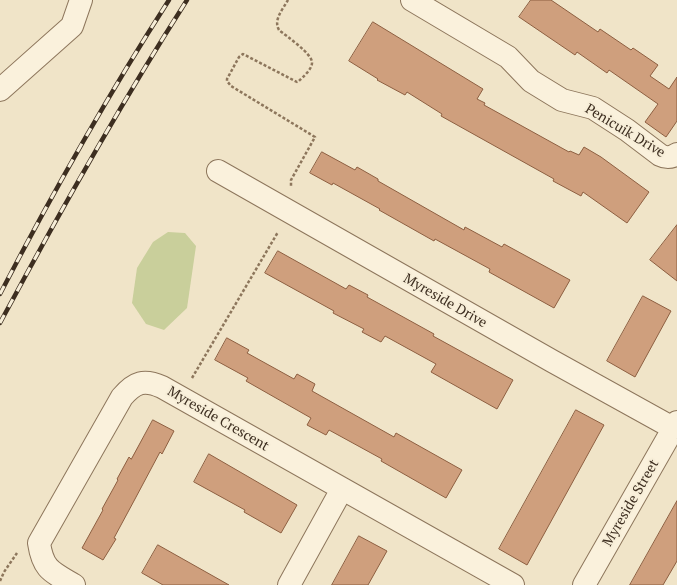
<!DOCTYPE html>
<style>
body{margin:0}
canvas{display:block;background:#f0e4c8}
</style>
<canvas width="677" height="585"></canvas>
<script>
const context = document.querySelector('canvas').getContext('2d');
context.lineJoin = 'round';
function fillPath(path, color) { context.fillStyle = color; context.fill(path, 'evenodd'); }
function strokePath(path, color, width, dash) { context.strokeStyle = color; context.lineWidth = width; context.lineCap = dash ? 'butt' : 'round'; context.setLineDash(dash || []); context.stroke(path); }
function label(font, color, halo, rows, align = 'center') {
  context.font = font + ' "PT Serif",serif'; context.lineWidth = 4; context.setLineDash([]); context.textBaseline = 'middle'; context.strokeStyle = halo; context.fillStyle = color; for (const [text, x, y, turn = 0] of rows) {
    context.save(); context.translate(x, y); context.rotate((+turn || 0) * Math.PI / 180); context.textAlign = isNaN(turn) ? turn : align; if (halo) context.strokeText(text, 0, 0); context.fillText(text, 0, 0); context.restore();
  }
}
fillPath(new Path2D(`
 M 168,232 L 185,233 L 196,246 L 187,308 L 164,330 L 146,324 L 132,303 L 137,268 L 153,242 Z`), '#c9cf9b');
const building = new Path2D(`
 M 531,0 L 551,0 L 598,32 L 600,29 L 631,50 L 633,48 L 658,65 L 650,76 L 669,89 L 677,77 L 677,121 L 666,137 L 645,122 L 658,104 L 609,70 L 607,73 L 577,52 L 575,55 L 519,17 Z
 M 373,22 L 483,89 L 477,99 L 485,103 L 484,105 L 569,152 L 570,151 L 579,155 L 584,147 L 601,157 L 649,192 L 627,223 L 583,192 L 581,196 L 553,181 L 554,179 L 441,116 L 442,114 L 407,92 L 405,95 L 377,80 L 378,79 L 349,61 Z
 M 322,152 L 355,170 L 357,167 L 378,179 L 378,181 L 464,230 L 465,227 L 502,247 L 504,244 L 570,280 L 554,308 L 489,272 L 490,269 L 435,239 L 434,241 L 379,210 L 380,209 L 333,183 L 332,185 L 310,173 Z
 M 677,225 L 677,281 L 650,260 Z
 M 278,251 L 346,289 L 349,285 L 368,295 L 367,297 L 434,334 L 433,336 L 513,380 L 497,409 L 431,372 L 436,364 L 385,336 L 381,342 L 362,332 L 364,329 L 333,313 L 334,311 L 265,273 Z
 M 643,296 L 671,311 L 635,377 L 607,361 Z
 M 227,338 L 249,350 L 247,353 L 294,379 L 297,374 L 315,384 L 312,391 L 394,437 L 396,433 L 462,470 L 446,498 L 381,461 L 382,459 L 329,430 L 326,435 L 307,425 L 311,418 L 246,381 L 248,378 L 215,360 Z
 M 576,410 L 604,425 L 527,565 L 499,549 Z
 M 153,420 L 174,431 L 162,454 L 160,452 L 135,499 L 114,538 L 116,539 L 103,560 L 82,548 L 103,510 L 102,509 L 118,480 L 117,479 L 129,457 L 131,459 Z
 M 209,454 L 297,505 L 281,533 L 244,512 L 245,510 L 194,482 Z
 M 677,501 L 677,561 L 663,585 L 630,585 Z
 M 359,536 L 387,551 L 368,585 L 332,585 Z
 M 158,545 L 229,585 L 163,585 L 142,573 Z`);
fillPath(building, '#cf9f7d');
strokePath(building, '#8d5f41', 1);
const minor = new Path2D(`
 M 412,0 L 508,57 L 531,81 L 562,100 L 593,108 L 627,130 L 660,155 C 666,158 671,158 677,154
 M 0,90 L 72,26 L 81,0
 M 218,171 L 552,361 L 673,428
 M 74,585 C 52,572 43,570 39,543 L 122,397 C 135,382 144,379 162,387 L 513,585
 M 289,585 L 342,489
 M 584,585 L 677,422`);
strokePath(minor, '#8d765c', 24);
strokePath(new Path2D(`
 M 288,0 C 283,9 273,20 279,30 C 286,36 313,54 312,63 C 312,69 303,77 299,81 L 297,82 L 243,54 L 239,57 L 227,79 L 227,81 L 231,86 L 315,137 L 291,180 L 291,186
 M 192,378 L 278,232
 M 0,581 L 4,572 L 17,553`), '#8d765c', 2.5, [3, 2]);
strokePath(minor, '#faf1dc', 22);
const rail = new Path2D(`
 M 0,294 C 52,194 108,95 169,0
 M 0,323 C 59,213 120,105 187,0`);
strokePath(rail, '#3d2e20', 4.5);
strokePath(rail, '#f7eed8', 3, [9]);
label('14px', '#3d2e20', '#f7eed8', [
 ["Penicuik Drive",625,131,31],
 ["Myreside Drive",445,301,30],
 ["Myreside Crescent",218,419,30],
 ["Myreside Street",631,503,-60]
]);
</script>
